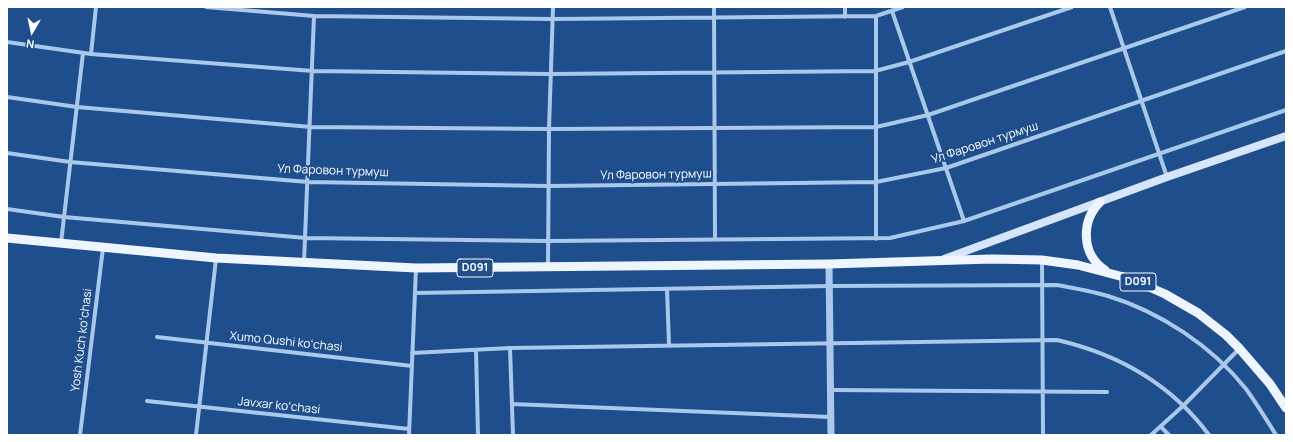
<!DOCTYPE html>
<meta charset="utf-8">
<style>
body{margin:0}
#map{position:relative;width:1293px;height:442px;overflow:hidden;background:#1e4e8b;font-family:Manrope,sans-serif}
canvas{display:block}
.frame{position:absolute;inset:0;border:8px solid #fff;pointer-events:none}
.north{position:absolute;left:12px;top:12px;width:40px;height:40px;-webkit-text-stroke:3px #1e4e8b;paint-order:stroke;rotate:189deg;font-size:11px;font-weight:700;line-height:16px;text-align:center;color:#fff}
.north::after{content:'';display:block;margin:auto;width:14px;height:18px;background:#fff;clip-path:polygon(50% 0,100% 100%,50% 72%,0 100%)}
</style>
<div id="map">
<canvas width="1293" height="442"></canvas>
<div class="frame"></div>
<div class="north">N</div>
</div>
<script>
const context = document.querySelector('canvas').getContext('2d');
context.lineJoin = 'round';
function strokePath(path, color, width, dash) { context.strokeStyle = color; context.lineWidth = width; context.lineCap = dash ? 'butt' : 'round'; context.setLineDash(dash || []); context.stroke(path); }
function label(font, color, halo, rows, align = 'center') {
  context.font = font + ' Manrope,sans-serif'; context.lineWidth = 4; context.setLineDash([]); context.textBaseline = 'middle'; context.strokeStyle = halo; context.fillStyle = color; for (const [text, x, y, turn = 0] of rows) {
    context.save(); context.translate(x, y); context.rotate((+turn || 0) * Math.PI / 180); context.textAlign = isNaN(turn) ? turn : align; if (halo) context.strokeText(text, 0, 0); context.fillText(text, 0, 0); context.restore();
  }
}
strokePath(new Path2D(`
 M 206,7 L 314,16 L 553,19 L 876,16 L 903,7
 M 714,7 L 715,240
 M 845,7 L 845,17
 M 1110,7 L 1167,177
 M 892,11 L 964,221
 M 876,16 L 876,239
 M 7,42 L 91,54 L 313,71 L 550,74 L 875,71 L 909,62 L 1072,7
 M 91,54 L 96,7
 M 7,97 L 77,107 L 311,127 L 549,129 L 876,127 L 928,115 L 1245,7
 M 7,153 L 70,162 L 308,182 L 548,186 L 876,182 L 946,168 L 1286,51
 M 7,209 L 64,217 L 306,238 L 548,241 L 890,238 L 964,221 L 1286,110
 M 61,243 L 83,53
 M 1042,261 L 1043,435
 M 304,262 L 314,16
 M 548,267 L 549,129 L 553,7
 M 667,289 L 669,345
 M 415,293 L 830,286 L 1057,285 C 1074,288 1091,291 1108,296 C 1160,312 1212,346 1246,389 C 1257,404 1266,419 1276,435
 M 157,337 L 412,366
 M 510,348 L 513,435
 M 476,350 L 478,435
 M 412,353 L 510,348 L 1057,340 C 1118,354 1171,384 1209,435
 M 831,390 L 1107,392
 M 147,401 L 409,429
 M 512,404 L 831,417
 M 1161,427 L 1169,435
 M 80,435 L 103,248
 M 196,435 L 216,259
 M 409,435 L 416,268
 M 1151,435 L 1184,405 L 1239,349`), '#aac8ec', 4);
strokePath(new Path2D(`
 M 829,264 L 831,435`), '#aac8ec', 7);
strokePath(new Path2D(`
 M 944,259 L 1167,177 L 1286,136`), '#d6e5f9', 8);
strokePath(new Path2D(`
 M 1100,202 C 1081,221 1081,254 1105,270
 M 7,238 L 216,258 L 416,268 L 829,264 L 992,259 L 1042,260 L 1078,265 L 1131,279 L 1165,294 L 1198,313 L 1226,335 L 1239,348 L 1270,384 L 1286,408`), '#eff5ff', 9);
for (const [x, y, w] of [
 [475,268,36],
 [1138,282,36]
]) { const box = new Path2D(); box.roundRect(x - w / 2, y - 9, w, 18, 3); context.fillStyle = '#1e4e8b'; context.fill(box); strokePath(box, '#fff', 1); }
label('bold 11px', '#fff', null, [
 ["D091",475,268],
 ["D091",1138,282]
]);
label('12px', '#fff', '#1e4e8b', [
 ["Ул Фаровон турмуш",985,143,-18],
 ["Ул Фаровон турмуш",333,171,2],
 ["Ул Фаровон турмуш",656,175,-1],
 ["Yosh Kuch koʻchasi",82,340,-83],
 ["Xumo Qushi koʻchasi",286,342,6],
 ["Javxar koʻchasi",279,406,6]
]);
</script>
